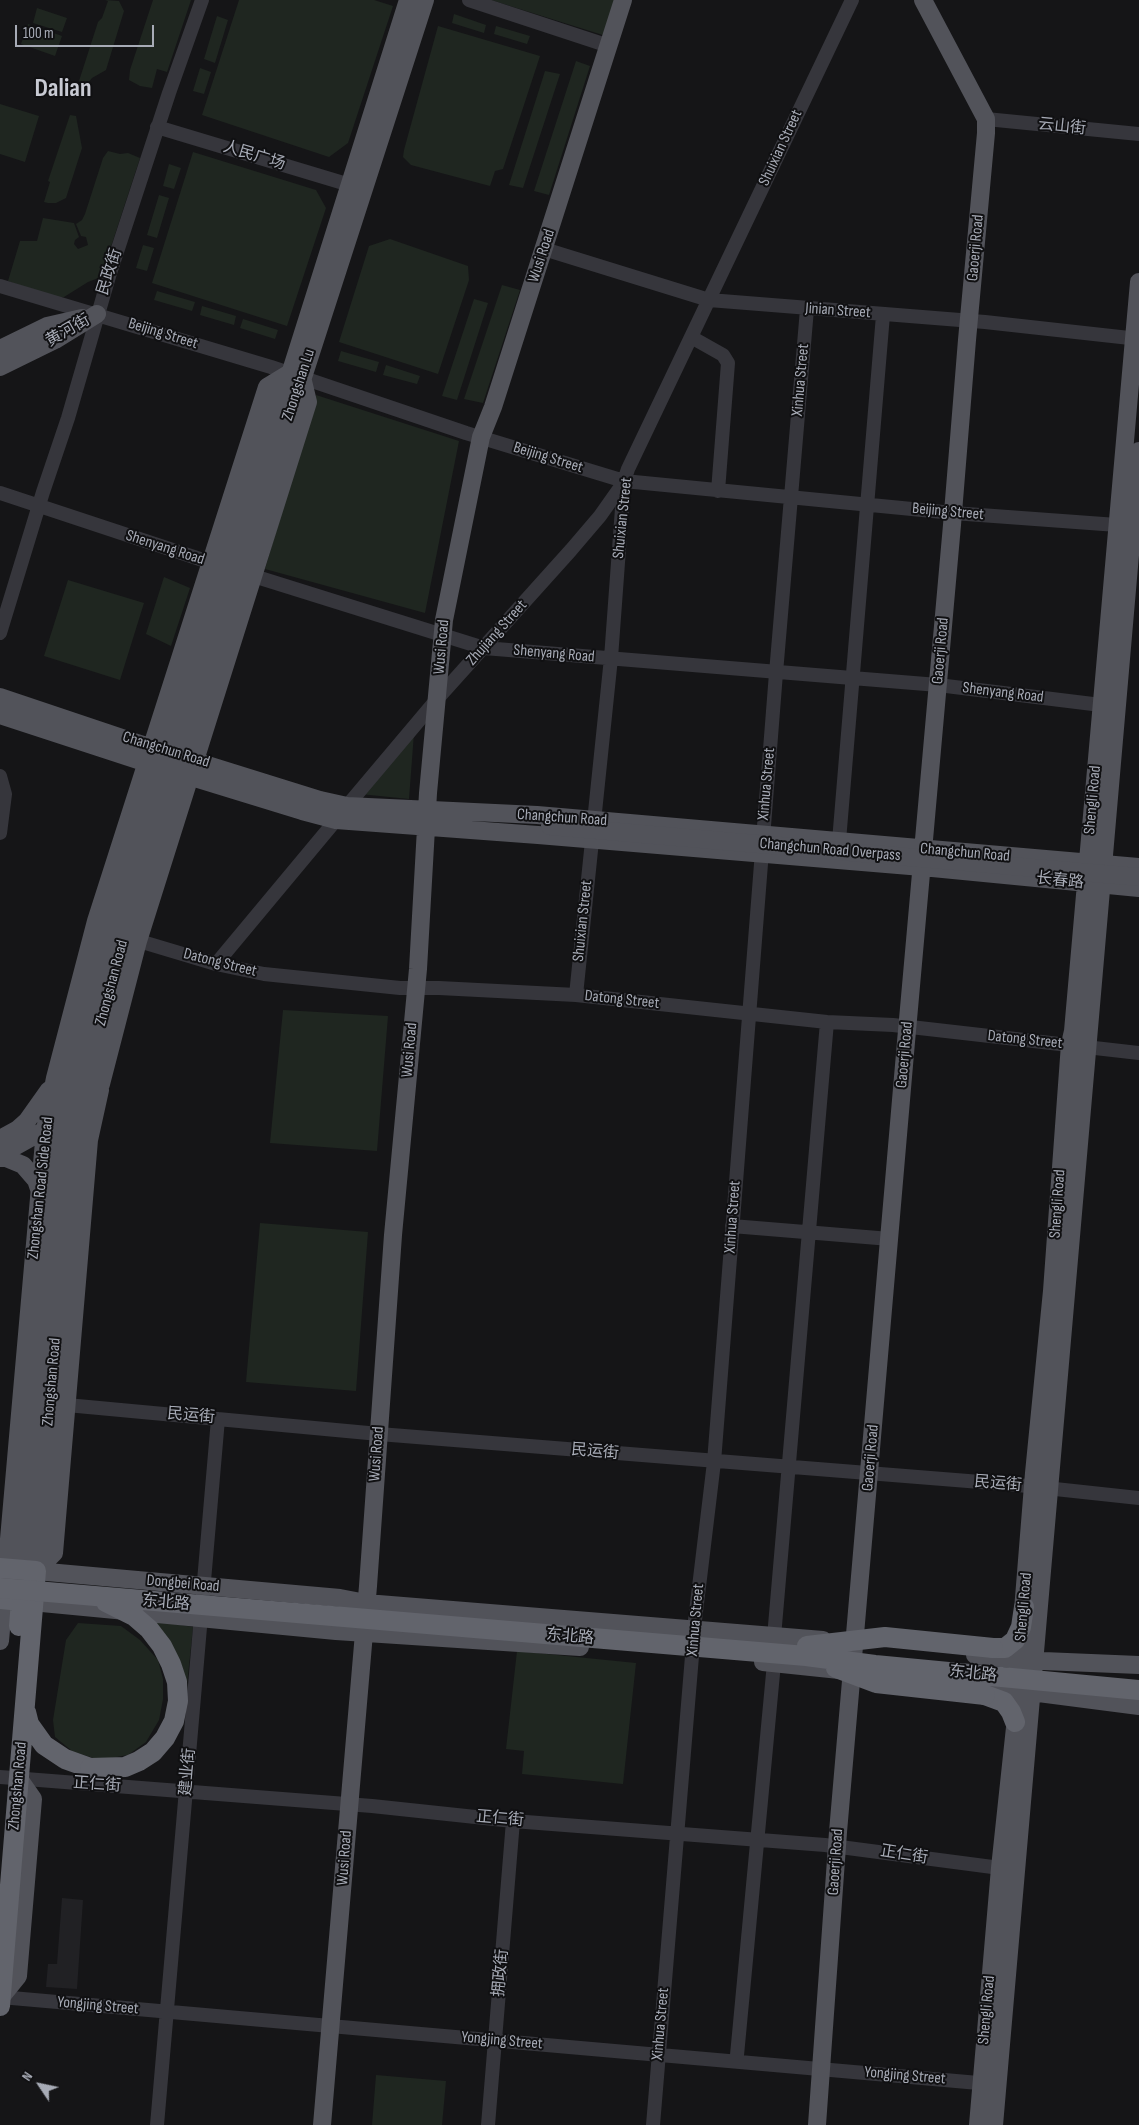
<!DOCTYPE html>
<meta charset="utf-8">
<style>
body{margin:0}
#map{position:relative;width:1139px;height:2125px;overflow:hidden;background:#151517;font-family:"Sofia Sans Condensed",sans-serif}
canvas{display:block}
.north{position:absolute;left:15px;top:2060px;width:50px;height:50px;-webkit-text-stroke:4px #101012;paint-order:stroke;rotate:304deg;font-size:14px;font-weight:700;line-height:20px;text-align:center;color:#a7abb6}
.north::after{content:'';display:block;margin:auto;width:18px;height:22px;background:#a7abb6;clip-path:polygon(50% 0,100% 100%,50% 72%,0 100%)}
.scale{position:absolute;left:15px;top:25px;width:139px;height:22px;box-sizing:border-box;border:2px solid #a7abb6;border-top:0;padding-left:6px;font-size:15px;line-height:18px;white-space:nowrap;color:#a7abb6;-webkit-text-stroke:4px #101012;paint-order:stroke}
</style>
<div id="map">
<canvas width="1139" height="2125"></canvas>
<div class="north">N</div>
<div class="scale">100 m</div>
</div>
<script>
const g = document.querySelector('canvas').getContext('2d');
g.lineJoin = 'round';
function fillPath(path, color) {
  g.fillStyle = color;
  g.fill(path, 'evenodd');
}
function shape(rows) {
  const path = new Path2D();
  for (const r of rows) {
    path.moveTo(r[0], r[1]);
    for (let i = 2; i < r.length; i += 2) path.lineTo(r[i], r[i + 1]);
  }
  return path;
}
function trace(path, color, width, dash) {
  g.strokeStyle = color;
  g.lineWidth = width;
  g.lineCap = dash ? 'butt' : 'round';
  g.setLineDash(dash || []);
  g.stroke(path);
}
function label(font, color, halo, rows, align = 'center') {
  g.font = font + ' "Sofia Sans Condensed","Noto Sans SC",sans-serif';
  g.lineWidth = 4;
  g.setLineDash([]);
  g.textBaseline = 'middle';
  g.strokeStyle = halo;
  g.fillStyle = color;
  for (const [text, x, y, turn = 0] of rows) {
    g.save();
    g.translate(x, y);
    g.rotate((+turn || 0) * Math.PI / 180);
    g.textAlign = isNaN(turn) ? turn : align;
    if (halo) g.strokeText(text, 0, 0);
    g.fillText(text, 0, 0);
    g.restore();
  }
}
const built = shape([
 [62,1898,83,1900,77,1989,46,1987,48,1964,57,1964]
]);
const green = shape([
 [105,0,119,1,124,11,106,70,92,78,84,88,79,81,98,22,102,18,108,1],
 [153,0,191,0,167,72,157,69,152,88,140,86,129,80,130,70],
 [239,0,374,0,393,6,348,143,329,157,202,115],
 [491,0,618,0,606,36],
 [37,8,67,18,62,32,33,23],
 [454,14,486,25,484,33,452,23],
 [217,16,228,20,215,63,204,59],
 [28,24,62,36,55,56,21,44],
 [438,26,540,56,503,169,495,171,490,186,411,165,403,157,404,150],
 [496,26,530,36,527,44,494,34],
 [576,61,590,66,549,195,534,191],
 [200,68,211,72,204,94,193,91],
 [545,71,560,74,523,188,509,185],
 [0,104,39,116,25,162,0,154],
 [70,115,76,116,82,148,66,198,56,203,48,203,44,202,50,182,48,181],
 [108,151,120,154,128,153,140,158,101,277,88,282,64,297,53,297,8,281,20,241,37,241,43,218,74,223,79,237,75,240,74,244,78,249,88,245,86,237,81,236,76,224,82,220,85,214,103,158],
 [193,152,316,190,326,208,287,326,152,283],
 [169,164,181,168,174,189,163,186],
 [159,195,169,198,157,238,147,235],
 [390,239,468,266,469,280,438,374,339,342,369,246],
 [143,245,154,248,147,271,136,268],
 [502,285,520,290,483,403,464,399],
 [157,291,195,302,192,311,154,300],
 [474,299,488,303,457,400,442,396],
 [202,306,236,316,234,325,200,315],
 [243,319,278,330,275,339,240,328],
 [341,351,379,362,376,372,338,361],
 [386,365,420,376,417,384,383,375],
 [316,395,459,441,425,613,265,569],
 [164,577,190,588,171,646,146,634],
 [68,580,144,603,120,680,44,656],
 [414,733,409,799,360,794],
 [283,1010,388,1016,377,1151,270,1143],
 [260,1223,368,1232,356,1391,246,1382],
 [157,1621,193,1627,187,1685,180,1660,157,1626],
 [78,1623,121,1626,140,1640,158,1660,163,1679,163,1699,159,1720,146,1742,128,1755,99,1760,72,1751,55,1737,53,1720,66,1640],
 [517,1651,636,1663,623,1784,522,1774,524,1751,506,1749],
 [376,2075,446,2081,442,2125,372,2125]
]);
const minor = shape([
 [469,0,609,46],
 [986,119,1139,134],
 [157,127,350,185],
 [544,249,709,300,985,322,1139,339],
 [0,286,271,367,466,433,624,481,953,513,1117,525],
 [691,337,723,355,728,363,718,491],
 [0,493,221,566],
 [244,573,484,648,938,685,1101,705],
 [0,633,43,492,68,418,110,273,169,93,202,0],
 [0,776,5,794,0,833],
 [347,806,438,698,571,550,600,516,624,482],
 [839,841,883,315],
 [129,938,216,964,264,974,400,988,439,988,576,995,827,1022,893,1025,1139,1053],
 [216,964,336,820],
 [576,995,611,658,624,481,628,469,852,0],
 [732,1226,890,1239],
 [56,1404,379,1434,1018,1485,1139,1498],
 [774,1637,827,1022],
 [0,1777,372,1806,513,1821,825,1845,1000,1868],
 [0,1997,990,2084],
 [737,2055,774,1663],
 [157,2125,218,1419],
 [488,2125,513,1821],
 [653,2125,695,1620,714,1462,776,673,807,309]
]);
const major = shape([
 [408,0,285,390,115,913,68,1088,59,1149,21,1601,336,1631,580,1647],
 [0,349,47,326,82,318],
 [0,367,55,340,97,314],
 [0,697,137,743,320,800,347,806,537,815,1139,867],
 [0,715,162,768,302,811,336,820,538,835,922,867,1139,888],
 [81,1109,91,1099,101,1084,138,941,308,402,302,377],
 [0,1139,18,1129,27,1121,49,1090],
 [0,1155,52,1126],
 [0,1158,6,1158,23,1165,36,1180,39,1189],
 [36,1571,73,1139,76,1118,124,937,186,739,425,0],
 [36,1571,340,1598,366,1603,823,1640],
 [36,1571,54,1553,89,1140,100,1090],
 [0,1641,45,1130,55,1078,96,921,267,387,290,373],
 [975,1655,1019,1660,1139,1665],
 [763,1662,849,1671],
 [969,1684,1139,1706],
 [1,1997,18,1976,33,1799,19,1779],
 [322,2125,368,1586,393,1235,418,969,428,793,444,620,481,437,493,407,623,0],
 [817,2125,838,1832,906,1042,952,525,967,340,986,133,986,119,923,0],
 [978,2125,1000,1868,1019,1690,1019,1660,1034,1473,1052,1291,1070,1044,1073,1031,1139,282],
 [994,2125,1139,451]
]);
const highway = shape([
 [0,1568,36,1571,0,2006],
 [0,1599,21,1601,19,1626],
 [993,1648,1005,1648,1015,1640,1021,1627,1024,1607],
 [985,1695,1004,1702,1011,1712,1015,1722],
 [26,1712,29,1724,44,1745,65,1759,90,1768]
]);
const majorBridge = shape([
 [550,826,1139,877]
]);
const highwayBridge = shape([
 [0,1588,806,1656,875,1665,1139,1690],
 [807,1646,885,1637,993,1648],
 [836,1668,876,1683,985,1695],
 [90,1768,125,1767,139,1761,153,1752,165,1738,174,1721,178,1701,177,1682,171,1664,162,1646,149,1629,134,1616,106,1602]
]);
const streetNames = [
 ["云山街",1062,127,6],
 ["Shuixian Street",781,148,-65],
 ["人民广场",254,156,17],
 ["Gaoerji Road",976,248,-85],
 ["Wusi Road",542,256,-72],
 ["民政街",110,272,-72],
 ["Jinian Street",838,311,4],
 ["黄河街",68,331,-30],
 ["Beijing Street",163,334,17],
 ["Xinhua Street",801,380,-85],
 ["Zhongshan Lu",299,385,-72],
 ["Beijing Street",548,458,17],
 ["Beijing Street",948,512,5],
 ["Shuixian Street",623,518,-84],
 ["Shenyang Road",165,548,18],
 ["Zhujiang Street",497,633,-48],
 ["Wusi Road",442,647,-85],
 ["Gaoerji Road",941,651,-85],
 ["Shenyang Road",554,654,5],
 ["Shenyang Road",1003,693,7],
 ["Changchun Road",166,750,17],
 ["Xinhua Street",767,784,-85],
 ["Shengli Road",1093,800,-85],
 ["Changchun Road",562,818,4],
 ["Changchun Road Overpass",830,850,5],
 ["Changchun Road",965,853,5],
 ["长春路",1060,881,6],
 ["Shuixian Street",583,921,-84],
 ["Datong Street",220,963,14],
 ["Zhongshan Road",112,983,-75],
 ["Datong Street",622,1000,6],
 ["Datong Street",1025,1040,6],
 ["Wusi Road",410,1050,-85],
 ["Gaoerji Road",905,1055,-85],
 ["Zhongshan Road Side Road",41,1188,-84],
 ["Shengli Road",1058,1204,-86],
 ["Xinhua Street",733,1217,-86],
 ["Zhongshan Road",52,1382,-85],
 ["民运街",191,1416,5],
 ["民运街",595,1452,5],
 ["Wusi Road",377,1454,-86],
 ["Gaoerji Road",871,1458,-85],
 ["民运街",998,1484,5],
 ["Dongbei Road",183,1584,5],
 ["东北路",166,1603,5],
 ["Shengli Road",1024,1607,-85],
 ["Xinhua Street",696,1620,-85],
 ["东北路",570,1637,5],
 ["东北路",973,1674,6],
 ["建业街",188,1772,-85],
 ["正仁街",97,1785,4],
 ["Zhongshan Road",18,1786,-85],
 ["正仁街",500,1819,5],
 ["正仁街",904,1855,9],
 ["Wusi Road",345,1858,-86],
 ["Gaoerji Road",836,1862,-86],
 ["拥政街",501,1973,-85],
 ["Yongjing Street",98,2006,5],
 ["Shengli Road",987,2010,-85],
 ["Xinhua Street",661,2024,-85],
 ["Yongjing Street",502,2041,5],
 ["Yongjing Street",905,2076,5]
];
const townNames = [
 ["Dalian",63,89]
];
fillPath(built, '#212124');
fillPath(green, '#1f2620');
trace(minor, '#36363c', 14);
trace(major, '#52535a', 18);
trace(highway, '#62646c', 20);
trace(majorBridge, '#52535a', 18);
trace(highwayBridge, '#62646c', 20);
label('16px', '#a7abb6', '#101012', streetNames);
label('bold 26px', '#c8cad3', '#101012', townNames);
</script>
